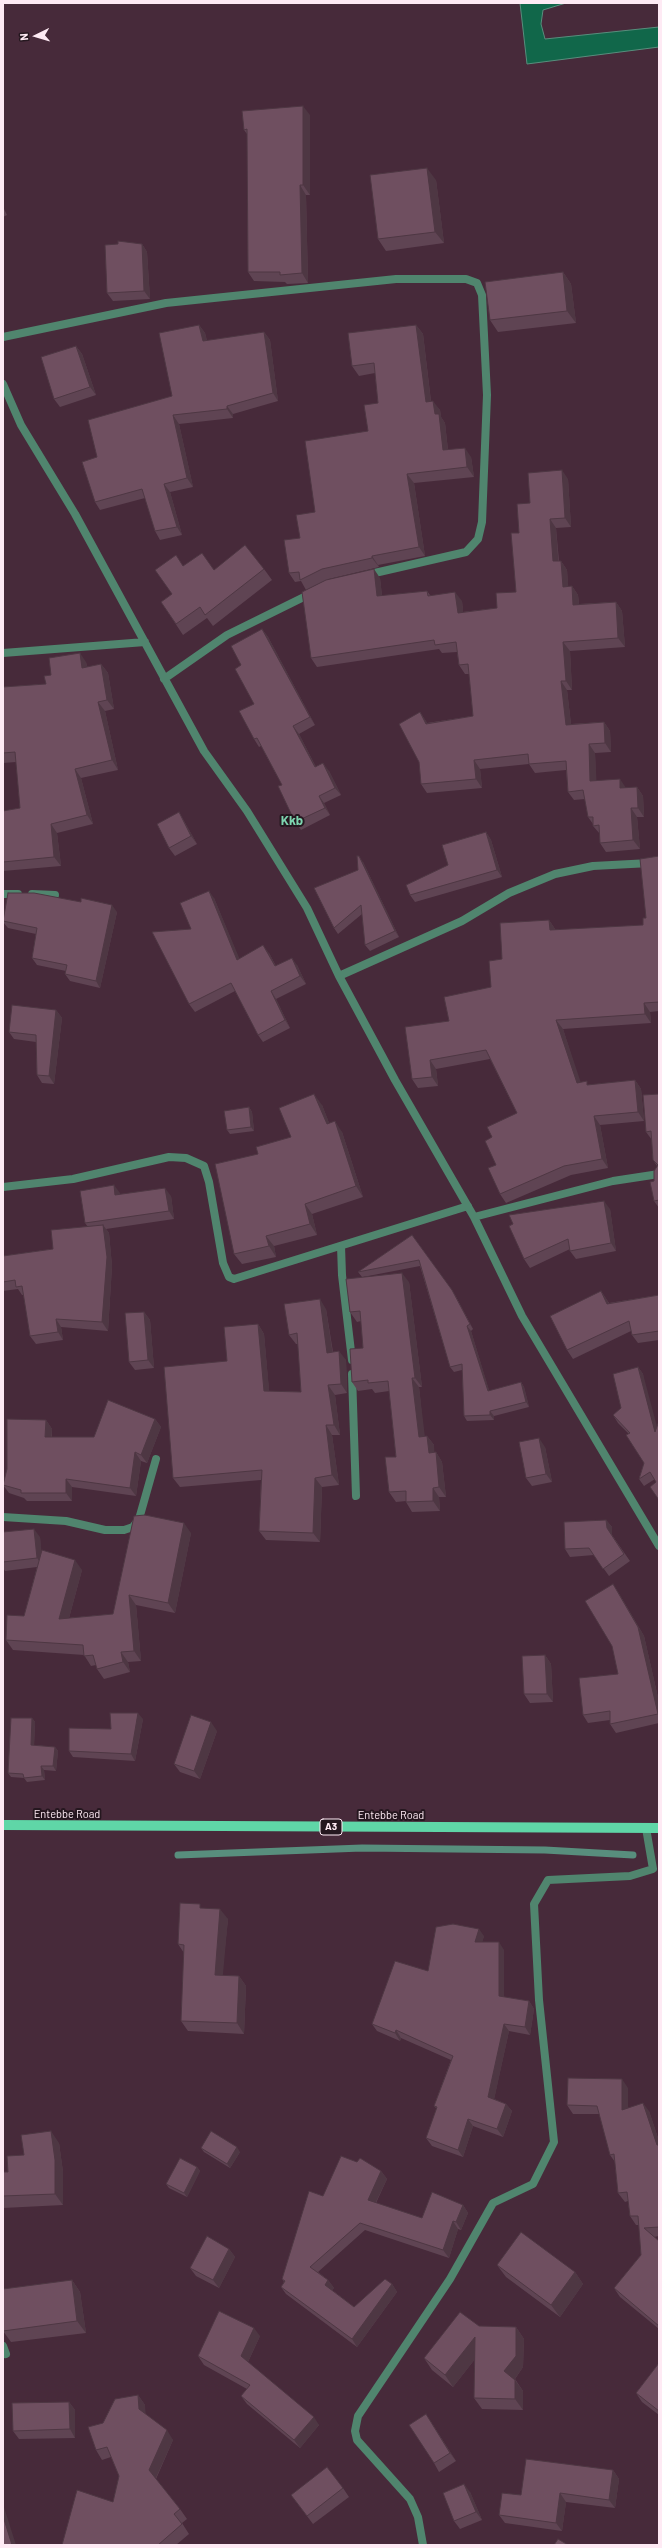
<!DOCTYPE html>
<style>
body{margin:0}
#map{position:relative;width:662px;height:2548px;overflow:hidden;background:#472a3a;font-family:Barlow,sans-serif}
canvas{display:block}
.frame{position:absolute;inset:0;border:4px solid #feeaf4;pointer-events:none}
.north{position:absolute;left:16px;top:16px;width:40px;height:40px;-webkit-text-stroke:3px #25171f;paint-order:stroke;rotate:265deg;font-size:11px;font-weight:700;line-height:16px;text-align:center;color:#feeaf4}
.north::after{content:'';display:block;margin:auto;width:14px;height:18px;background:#feeaf4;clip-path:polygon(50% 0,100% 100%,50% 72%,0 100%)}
</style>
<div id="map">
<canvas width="662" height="2548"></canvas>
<div class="frame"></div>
<div class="north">N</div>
</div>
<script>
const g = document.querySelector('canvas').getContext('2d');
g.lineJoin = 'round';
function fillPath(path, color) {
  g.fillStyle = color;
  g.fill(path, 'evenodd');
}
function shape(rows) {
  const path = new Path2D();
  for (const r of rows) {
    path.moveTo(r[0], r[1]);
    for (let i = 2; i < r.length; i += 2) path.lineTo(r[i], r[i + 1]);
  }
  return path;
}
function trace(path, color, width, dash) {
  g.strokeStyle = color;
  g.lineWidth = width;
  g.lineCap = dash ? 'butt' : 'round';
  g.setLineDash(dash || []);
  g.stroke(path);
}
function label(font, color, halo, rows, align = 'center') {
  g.font = font + ' Barlow,sans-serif';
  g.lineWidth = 4;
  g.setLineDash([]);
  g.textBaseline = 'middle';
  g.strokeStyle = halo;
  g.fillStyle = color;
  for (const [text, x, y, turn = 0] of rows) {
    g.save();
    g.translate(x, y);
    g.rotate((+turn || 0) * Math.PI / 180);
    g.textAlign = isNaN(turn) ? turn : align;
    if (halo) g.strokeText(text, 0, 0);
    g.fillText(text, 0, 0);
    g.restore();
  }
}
const water = shape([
 [520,3,566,3,543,10,541,24,545,39,659,27,659,47,527,64,520,3]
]);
const stream = shape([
 [178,1855,362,1848,545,1850,633,1855]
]);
const street = shape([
 [3,337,166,303,396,279,466,279,477,283,482,295,487,395,482,522,478,539,466,552,366,575],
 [3,384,21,425,75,514,204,751,247,811,307,908,339,976,395,1080,474,1217,522,1316,659,1546],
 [3,653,145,642],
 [164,679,227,635,312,593],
 [3,894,18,894],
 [32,894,55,895],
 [339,976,462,921,509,893,555,874,593,866,650,863],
 [3,1187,73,1179,169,1157,186,1158,204,1166,209,1182,223,1263,229,1277,234,1279,468,1206],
 [474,1217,613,1181,659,1174],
 [341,1246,342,1275,352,1360],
 [352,1374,356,1496],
 [3,1517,66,1521,105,1530,124,1530,133,1527,139,1519,156,1459],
 [3,2346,6,2354],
 [423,2545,418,2517,410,2499,357,2440,355,2431,358,2416,450,2279,493,2203,533,2184,554,2142,539,2000,534,1904,548,1880,630,1876,653,1869,646,1828]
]);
const primary = shape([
 [3,1825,659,1828]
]);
const wall = shape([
 [310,115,310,195,306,195,308,283,287,284,285,282,254,281,248,272,247,134,244,130],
 [436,180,444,243,386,251,378,239],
 [3,207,7,215,3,217],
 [118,244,142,244,147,252,150,299,113,301,107,293],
 [563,272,571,284,576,323,498,332,490,320],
 [199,325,205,333,207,341,264,332,270,340,278,401,233,414,233,418,179,424,193,487,170,492,182,535,160,540,155,531,145,498,100,510,95,502,97,457,172,396],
 [416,325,423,334,431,401,440,410,441,417,445,423,448,450,471,457,474,477,414,483,425,556,378,565,379,567,329,579,306,590,301,581,295,582,289,573,300,538,315,512,368,431,378,403,375,373,359,376,352,366],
 [76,346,82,354,96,395,60,407,54,399],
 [568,479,571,527,556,528,559,561,561,561,567,570,568,587,572,586,578,595,579,604,616,602,622,611,625,647,570,651,572,690,567,690,571,724,604,722,610,731,611,752,595,753,596,781,625,788,637,787,643,796,644,817,637,817,640,849,606,852,600,843,600,834,593,826,593,824,588,817,585,799,574,800,568,792,566,770,535,773,529,764,480,769,482,788,427,793,421,784,420,712,427,723,473,716,469,674,465,674,459,665,457,652,442,653,439,649,317,667,311,658,380,578,382,596,427,591,430,595,462,601,463,612,497,608,516,592,519,533,530,503],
 [184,566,214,570,264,569,272,580,213,626,207,618,183,635,161,602,172,594],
 [262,629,268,637,315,725,299,734,316,767,329,771,341,795,324,803,330,815,301,830,295,822,282,785,261,746,259,747,254,739,254,704,241,665],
 [86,662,87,667,101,664,108,673,114,709,105,711,118,770,81,778,93,824,57,833,61,866,3,871,3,811,20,808,16,762,3,763,3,687,46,684,51,675],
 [179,812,184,821,197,844,175,856,169,848],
 [486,832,491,840,502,877,415,902,410,895,448,865],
 [659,856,659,1011,650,1012,651,1023,563,1029,580,1083,589,1085,635,1080,641,1089,644,1121,600,1125,608,1168,571,1175,506,1203,500,1194,492,1137,517,1113,490,1059,436,1069,438,1086,418,1088,412,1079,449,1021,491,987,502,959,549,920,555,929,555,930,643,925,646,918],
 [363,862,399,937,370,951,365,945,362,914,338,934,334,928,358,870],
 [214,898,239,959,269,953,276,966,297,965,306,984,276,999,290,1028,263,1042,258,1035,235,991,195,1012,189,1004,191,929],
 [117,912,100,988,70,981,65,974,66,971,37,965,32,958,36,934,8,928,3,922,3,920],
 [56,1010,62,1018,54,1084,42,1083,37,1075,36,1042,14,1039,9,1032],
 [659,1094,659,1208,654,1201,654,1181,657,1166,653,1160,652,1140,646,1132],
 [322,1105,329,1123,342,1132,363,1197,312,1214,317,1235,274,1246,276,1257,242,1264,234,1254,258,1154,291,1137],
 [249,1107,252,1112,254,1131,230,1134,227,1130],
 [120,1193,120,1195,171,1196,174,1219,106,1229,109,1233,112,1266,108,1331,61,1327,63,1340,36,1344,30,1336,24,1295,22,1295,18,1289,3,1291,3,1256,53,1249,88,1227,85,1223],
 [610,1209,616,1251,576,1259,570,1251,570,1249,530,1268,524,1259,513,1224],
 [412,1235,455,1295,473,1329,471,1331,489,1391,521,1382,524,1387,529,1407,494,1416,494,1420,467,1421,464,1416,462,1370,454,1372,450,1367,420,1266,363,1277,409,1282,422,1387,419,1387,424,1436,427,1436,434,1445,434,1452,436,1452,442,1462,446,1497,439,1497,440,1511,412,1512,406,1502,406,1501,396,1502,389,1492,396,1457,389,1391,375,1393,372,1389,358,1391,352,1382,363,1348,361,1321,357,1322,350,1312,362,1277,358,1272],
 [601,1291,609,1303,659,1295,659,1340,638,1343,632,1335,631,1331,573,1359,567,1350],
 [326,1309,333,1352,346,1360,347,1393,335,1395,340,1435,332,1435,339,1485,322,1487,320,1542,266,1540,259,1531,261,1480,180,1487,173,1478,227,1361,258,1324,264,1334,269,1391,301,1392,298,1344,296,1344,289,1335],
 [144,1312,150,1320,154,1368,135,1370,129,1362],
 [638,1367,643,1374,656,1482,655,1479,644,1486,639,1479,644,1463,628,1433,618,1423,613,1415,621,1408],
 [155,1419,161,1427,147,1463,141,1461,136,1496,72,1487,72,1501,27,1501,24,1498,9,1493,3,1485,46,1420,52,1429,52,1437,94,1437],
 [545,1447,552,1482,532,1486,526,1478],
 [134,1516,191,1533,175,1613,136,1605,141,1661,128,1662,130,1672,104,1679,97,1669,96,1665,91,1666,84,1655,13,1650,6,1640,24,1616,37,1567,5,1571,3,1568,3,1532,40,1537,41,1553,82,1570,69,1618,113,1614],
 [606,1520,612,1527,612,1535,630,1561,609,1576,594,1555,570,1557,565,1549],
 [618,1592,644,1636,659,1702,659,1723,616,1733,610,1724,610,1720,588,1723,583,1715,618,1674],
 [545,1655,551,1664,553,1702,530,1703,524,1694],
 [32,1718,35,1722,34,1745,55,1747,58,1751,56,1771,44,1770,45,1780,27,1782,24,1778,11,1777,8,1773],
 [143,1719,135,1761,73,1757,69,1751],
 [217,1731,200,1779,180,1772,174,1764],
 [203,1908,228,1919,222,1975,239,1976,246,1986,244,2034,188,2031,181,2021,184,1953,178,1944],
 [484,1936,482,1942,504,1950,504,1997,529,2001,534,2009,530,2035,509,2031,494,2099,506,2104,512,2111,503,2137,473,2126,463,2157,432,2146,426,2138,437,2109,434,2106,451,2060,401,2038,400,2041,377,2031,372,2024,428,1971],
 [628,2088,628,2108,649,2111,659,2141,659,2236,654,2237,659,2241,659,2329,620,2297,614,2288,641,2255,639,2225,636,2225,630,2216,628,2201,625,2202,618,2193,615,2162,610,2155,600,2114,573,2114,567,2105],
 [59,2143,63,2172,63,2205,3,2208,3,2172,8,2172,24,2155],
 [201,2148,240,2152,230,2168,204,2152],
 [357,2162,381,2171,387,2179,376,2203,422,2218,463,2205,468,2213,461,2230,458,2229,449,2258,365,2230,318,2272,328,2280,334,2288,332,2290,354,2307,392,2284,397,2292,357,2347,286,2294,281,2287,284,2282,282,2279,323,2196],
 [197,2167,200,2171,187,2197,169,2188,166,2184],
 [229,2249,235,2257,219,2288,196,2276,190,2268],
 [497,2265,575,2272,583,2284,560,2317,506,2277],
 [72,2280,80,2292,86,2333,11,2342,3,2331],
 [479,2326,516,2327,524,2339,523,2367,515,2379,523,2391,523,2410,482,2409,474,2398,475,2359,453,2387,432,2370,424,2358],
 [260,2336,248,2362,319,2425,300,2448,247,2404,241,2396,247,2389,204,2365,198,2356],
 [659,2363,659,2415,642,2402,636,2393],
 [138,2395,145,2405,145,2414,173,2440,156,2479,180,2509,187,2519,182,2523,189,2534,176,2545,62,2545,113,2502,119,2476,111,2457,102,2460,96,2450,103,2423],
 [69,2402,75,2410,75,2438,19,2439,13,2431],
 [431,2422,456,2461,439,2472,434,2463],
 [613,2470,619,2479,615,2508,566,2502,562,2531,505,2523,499,2515],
 [343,2488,349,2497,313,2524,291,2495],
 [470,2492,482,2520,460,2529,454,2521]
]);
const shadedWall = shape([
 [303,106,310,115,310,195,303,185],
 [427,168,436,180,444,243,435,232],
 [300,185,306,195,308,283,302,273],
 [142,244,147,252,150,299,144,291],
 [563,272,571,284,576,323,567,311],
 [199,325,205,333,209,349,203,341],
 [416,325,423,334,432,411,426,402],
 [264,332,270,340,278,401,273,393],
 [76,346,82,354,96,395,90,387],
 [433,401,440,410,441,417,445,423,449,460,443,450,435,414],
 [227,406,233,414,233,418,227,409],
 [173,415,179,424,193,487,187,478],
 [465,448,471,457,474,477,467,467],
 [562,470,568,479,571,527,565,518],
 [407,474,414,483,425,556,419,547],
 [164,484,170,492,182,535,177,527],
 [550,519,556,528,559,570,553,561],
 [372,556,378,565,379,567,372,558],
 [561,561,567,570,569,596,563,587],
 [374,569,380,578,383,605,377,596],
 [572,586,578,595,580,614,573,605],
 [455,592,462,601,464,622,458,613],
 [616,602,622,611,625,647,618,638],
 [262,629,268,637,315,725,310,717],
 [563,642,570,651,572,690,566,681],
 [80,653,86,662,89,677,82,668],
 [101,664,108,673,114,709,107,700],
 [561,681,567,690,572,733,566,725],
 [98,702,105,711,118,770,112,760],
 [420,712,426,721,432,732,426,724],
 [604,722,610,731,611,752,605,743],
 [293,726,299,734,320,775,315,767],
 [589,744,595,753,597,790,590,781],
 [474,760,480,769,482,788,476,779],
 [323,763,329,771,341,795,335,788],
 [75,769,81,778,93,824,87,815],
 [620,779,626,788,620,788],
 [637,787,643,796,644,817,638,808],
 [319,796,324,803,330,815,325,808],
 [631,808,637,817,640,849,633,840],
 [179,812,184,821,197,844,191,836],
 [51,824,57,833,61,866,54,857],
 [486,832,491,840,502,877,497,870],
 [359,856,363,862,399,937,395,931],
 [209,891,214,898,243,967,237,960],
 [112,905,117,912,100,988,96,981],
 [549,920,555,929,556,939,550,930],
 [263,945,269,953,280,974,275,966],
 [292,958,297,965,306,984,300,976],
 [271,991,276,999,290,1028,285,1020],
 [644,1003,650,1012,651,1023,645,1014],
 [56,1010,62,1018,54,1084,49,1076],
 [556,1020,563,1029,584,1092,577,1083],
 [430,1060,436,1069,438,1086,432,1077],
 [635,1080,641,1089,644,1121,638,1112],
 [314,1094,322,1105,334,1135,327,1124],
 [249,1107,252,1112,254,1131,251,1127],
 [594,1116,600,1125,608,1168,602,1159],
 [335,1121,342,1132,363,1197,356,1186],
 [114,1185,120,1193,121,1204,115,1195],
 [165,1188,171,1196,174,1219,169,1211],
 [604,1201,610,1209,616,1251,611,1243],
 [305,1204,312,1214,317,1235,310,1224],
 [103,1225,109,1233,112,1266,108,1331,102,1322],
 [266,1236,274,1246,276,1257,269,1246],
 [402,1273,409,1282,422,1387,415,1378],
 [452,1290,455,1295,473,1329,470,1324],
 [601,1291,607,1300,613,1312,607,1304],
 [320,1299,326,1309,334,1362,327,1353],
 [144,1312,150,1320,154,1368,148,1360],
 [56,1319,61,1327,63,1340,58,1332],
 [258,1324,264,1334,270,1400,264,1391],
 [467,1326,471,1331,491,1396,488,1391],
 [339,1351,346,1360,347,1393,341,1384],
 [638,1367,643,1374,659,1434,655,1432],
 [412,1378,419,1387,426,1446,419,1437],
 [521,1382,524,1387,529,1407,526,1402],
 [328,1385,335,1395,340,1435,334,1425],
 [490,1411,494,1416,494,1420,490,1415],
 [155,1419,161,1427,147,1463,141,1455],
 [46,1420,52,1429,51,1446,45,1437],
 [326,1425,332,1435,339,1485,332,1475],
 [427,1436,434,1445,435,1462,429,1453],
 [539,1438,545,1447,552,1482,546,1474],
 [135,1452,141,1461,136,1496,130,1488],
 [436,1452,442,1462,446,1497,439,1487],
 [315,1478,322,1487,320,1542,313,1533],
 [66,1479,72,1487,72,1501,66,1493],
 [433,1488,439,1497,440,1511,433,1501],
 [606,1520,612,1527,612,1535,630,1561,607,1528],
 [184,1523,191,1533,175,1613,168,1603],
 [34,1529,40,1537,43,1566,37,1558],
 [75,1560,82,1570,66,1629,59,1619],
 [613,1584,618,1592,644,1636,659,1702,659,1716,658,1714],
 [129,1595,136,1605,141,1661,134,1651],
 [121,1652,128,1662,130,1672,123,1662],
 [545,1655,551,1664,553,1702,547,1694],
 [138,1713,143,1719,135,1761,131,1754],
 [32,1718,35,1722,34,1749,31,1745],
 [211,1722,217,1731,200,1779,194,1771],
 [55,1747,58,1751,56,1771,53,1766],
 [41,1766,44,1770,45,1780,42,1776],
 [220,1909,228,1919,222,1985,215,1975],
 [479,1929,484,1936,480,1950,475,1942],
 [499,1942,504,1950,504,2004,499,1996],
 [239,1976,246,1986,244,2034,237,2023],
 [529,2001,534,2009,530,2035,525,2027],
 [504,2024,509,2031,493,2105,488,2097],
 [396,2030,401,2038,400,2041,395,2033],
 [622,2079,628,2088,628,2119,622,2110],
 [643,2103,649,2111,659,2141,659,2148,657,2145],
 [506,2104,512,2111,503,2137,497,2129],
 [468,2119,473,2126,463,2157,458,2150],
 [51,2131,59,2143,63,2172,63,2205,55,2194],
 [237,2147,240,2152,230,2168,227,2164],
 [197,2167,200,2171,187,2197,184,2193],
 [381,2171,387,2179,373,2208,368,2200],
 [463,2205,468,2213,461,2230,456,2222],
 [453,2221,458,2229,449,2258,443,2250],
 [229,2249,235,2257,219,2288,213,2280],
 [575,2272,583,2284,560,2317,551,2305],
 [72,2280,80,2292,86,2333,77,2321],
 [328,2280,334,2288,330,2293,325,2285],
 [392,2284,397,2292,357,2347,352,2339],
 [516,2327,524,2339,523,2367,512,2383,504,2371],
 [254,2328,260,2336,247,2364,241,2356],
 [475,2337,483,2349,453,2387,445,2375],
 [515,2380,523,2391,523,2410,515,2399],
 [138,2395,145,2405,146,2419,139,2409],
 [69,2402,75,2410,75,2438,70,2429],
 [426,2414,431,2422,456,2461,450,2453],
 [314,2417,319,2425,300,2448,294,2440],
 [167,2430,173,2440,155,2480,149,2470],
 [613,2470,619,2479,615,2508,609,2500],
 [464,2484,470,2492,482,2520,476,2512],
 [560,2493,566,2502,562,2531,556,2523],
 [3,2504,16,2545,12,2545,3,2516]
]);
const building = shape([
 [303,106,303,185,300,185,302,273,280,275,280,272,248,272,247,129,244,130,242,111,303,106],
 [427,168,435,232,378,239,370,175,427,168],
 [118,241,142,244,144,291,107,293,105,245,118,244,118,241],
 [563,272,567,311,490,320,485,282,563,272],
 [199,325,203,341,264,332,273,393,227,406,227,409,173,415,187,478,164,484,177,527,155,531,142,489,95,502,82,462,97,457,88,420,172,396,159,333,199,325],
 [416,325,426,402,433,401,435,414,439,414,443,450,465,448,467,467,407,474,419,547,372,556,372,558,322,569,300,580,299,572,289,573,284,540,300,538,296,515,315,512,305,441,368,431,364,405,378,403,374,363,352,366,348,333,416,325],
 [76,346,90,387,54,399,41,357,76,346],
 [562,470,565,518,550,519,553,561,561,561,563,587,572,586,573,605,616,602,618,638,563,642,566,681,561,681,566,725,604,722,605,743,589,744,590,781,620,779,620,788,637,787,638,808,631,808,633,840,600,843,599,825,593,826,593,817,588,817,583,790,568,792,566,761,529,764,528,754,474,760,476,779,421,784,419,762,399,724,420,712,426,724,473,716,468,664,459,665,456,642,435,645,434,640,311,658,302,592,326,580,374,569,377,596,427,591,428,596,455,592,458,613,497,608,496,593,516,592,511,533,519,533,517,504,530,503,528,473,562,470],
 [245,545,264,569,205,615,200,607,176,624,161,602,172,594,155,570,176,555,183,566,202,553,214,570,245,545],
 [262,629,310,717,293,726,315,767,323,763,335,788,319,796,325,808,295,822,278,786,282,785,257,738,254,739,239,711,254,704,235,669,241,665,231,646,262,629],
 [80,653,82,668,101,664,107,700,98,702,112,760,75,769,87,815,51,824,54,857,3,862,3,811,20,808,15,752,3,753,3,687,46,684,44,676,51,675,49,658,80,653],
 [179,812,191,836,169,848,157,824,179,812],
 [486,832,497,870,410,895,406,885,448,865,442,845,486,832],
 [357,856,359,856,395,931,365,945,361,905,334,928,314,888,358,870,357,856],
 [659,856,659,1002,644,1003,645,1014,556,1020,577,1083,587,1081,587,1085,635,1080,638,1112,594,1116,602,1159,564,1166,500,1194,488,1168,496,1165,485,1141,492,1137,487,1127,517,1113,486,1050,430,1060,432,1077,412,1079,405,1027,449,1021,444,997,491,987,489,961,502,959,500,923,549,920,550,930,643,925,643,918,646,918,640,859,659,856],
 [209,891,237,960,263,945,275,966,292,958,300,976,271,991,285,1020,258,1035,231,983,189,1004,152,932,191,929,180,903,209,891],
 [8,893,34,893,81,902,81,898,112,905,96,981,65,974,67,965,32,958,37,928,3,921,8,893],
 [12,1005,56,1010,49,1076,37,1075,36,1035,9,1032,12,1005],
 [314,1094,327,1124,335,1121,356,1186,305,1204,310,1224,266,1236,269,1246,234,1254,215,1164,258,1154,256,1147,291,1137,279,1108,314,1094],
 [659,1094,659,1202,659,1200,654,1201,650,1182,654,1181,654,1171,658,1165,653,1160,651,1131,646,1132,643,1095,659,1094],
 [249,1107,251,1127,227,1130,224,1111,249,1107],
 [114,1185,115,1195,165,1188,169,1211,85,1223,80,1191,114,1185],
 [604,1201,611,1243,570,1251,568,1239,524,1259,509,1226,513,1224,509,1215,604,1201],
 [103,1225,107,1257,102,1322,56,1319,58,1332,30,1336,22,1286,16,1287,15,1280,3,1282,3,1256,53,1249,51,1230,103,1225],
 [412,1235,452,1290,470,1324,467,1326,488,1391,521,1382,526,1402,490,1411,490,1415,464,1416,462,1364,450,1367,419,1260,358,1272,412,1235],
 [402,1273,415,1378,412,1378,419,1437,427,1436,429,1453,436,1452,439,1487,433,1488,433,1501,406,1502,406,1491,389,1492,385,1457,396,1457,388,1381,368,1383,368,1380,352,1382,350,1349,363,1348,360,1311,350,1312,346,1279,402,1273],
 [601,1291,607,1304,659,1295,659,1331,632,1335,629,1321,567,1350,550,1316,601,1291],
 [320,1299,327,1353,339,1351,341,1384,328,1385,334,1425,326,1425,332,1475,315,1478,313,1533,259,1531,262,1470,173,1478,164,1367,227,1361,224,1327,258,1324,264,1391,301,1392,297,1333,289,1335,284,1304,320,1299],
 [144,1312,148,1360,129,1362,125,1313,144,1312],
 [638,1367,655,1432,659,1421,659,1500,650,1487,656,1482,650,1472,639,1479,644,1463,626,1435,630,1433,613,1415,621,1408,613,1374,638,1367],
 [108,1400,155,1419,141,1455,135,1452,130,1488,66,1479,66,1493,21,1493,21,1490,3,1485,7,1469,7,1419,46,1420,45,1437,94,1437,108,1400],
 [539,1438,546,1474,526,1478,519,1442,539,1438],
 [145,1515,184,1523,168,1603,129,1595,134,1651,121,1652,123,1662,97,1669,93,1655,84,1656,83,1645,6,1640,7,1615,24,1616,42,1550,75,1560,59,1619,113,1614,134,1516,145,1515],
 [606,1520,607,1528,624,1554,603,1569,589,1548,565,1549,564,1522,606,1520],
 [34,1529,37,1558,3,1562,3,1532,34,1529],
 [613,1584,638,1627,658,1714,610,1724,610,1711,583,1715,579,1678,618,1674,612,1646,585,1601,613,1584],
 [545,1655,547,1694,524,1694,522,1656,545,1655],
 [110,1713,138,1713,131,1754,69,1751,69,1728,111,1729,110,1713],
 [191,1715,211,1722,194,1771,174,1764,191,1715],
 [11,1718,32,1718,31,1745,55,1747,53,1766,41,1766,42,1776,24,1778,23,1774,8,1773,11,1718],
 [180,1903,200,1904,200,1908,220,1909,215,1975,239,1976,237,2023,181,2021,184,1945,178,1944,180,1903],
 [453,1924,479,1929,475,1942,499,1942,499,1996,529,2001,525,2027,504,2024,488,2097,506,2104,497,2129,468,2119,458,2150,426,2138,437,2107,434,2106,453,2056,396,2030,395,2033,372,2024,395,1961,428,1971,436,1927,453,1924],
 [568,2078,622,2079,622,2110,643,2103,657,2145,659,2145,659,2227,644,2228,659,2241,659,2326,614,2288,641,2255,638,2216,630,2216,627,2192,618,2193,614,2154,610,2155,597,2106,567,2105,568,2078],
 [51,2131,55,2160,55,2194,3,2196,3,2172,8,2172,7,2156,24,2155,21,2135,51,2131],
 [211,2131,237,2147,227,2164,201,2148,211,2131],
 [341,2156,357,2162,360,2158,381,2171,368,2200,422,2218,432,2192,463,2205,456,2222,453,2221,443,2250,360,2223,310,2267,328,2280,325,2285,354,2307,385,2279,392,2284,352,2339,281,2287,285,2281,282,2279,309,2191,323,2196,341,2156],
 [180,2158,197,2167,184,2193,166,2184,180,2158],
 [521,2232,575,2272,551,2305,497,2265,521,2232],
 [207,2236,229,2249,213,2280,190,2268,207,2236],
 [72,2280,77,2321,3,2331,3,2289,72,2280],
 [219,2311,254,2328,241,2356,314,2417,294,2440,241,2396,250,2385,198,2356,219,2311],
 [460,2312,479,2326,516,2327,516,2356,504,2371,515,2380,515,2399,474,2398,475,2337,445,2375,424,2358,460,2312],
 [659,2363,659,2411,636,2393,659,2363],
 [138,2395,139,2409,167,2430,149,2470,180,2509,174,2514,182,2524,158,2545,62,2545,77,2490,113,2502,119,2476,107,2447,96,2450,88,2427,103,2423,115,2399,138,2395],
 [69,2402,70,2429,13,2431,12,2403,69,2402],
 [426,2414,450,2453,434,2463,409,2425,426,2414],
 [526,2459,613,2470,609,2500,560,2493,556,2523,499,2515,502,2493,521,2495,526,2459],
 [327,2467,343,2488,307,2516,291,2495,327,2467],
 [464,2484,476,2512,454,2521,443,2493,464,2484],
 [3,2516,12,2545,3,2545,3,2516],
 [558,2539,568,2545,554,2545,558,2539]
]);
const shields = [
 [331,1827,22]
];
const shieldNames = [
 ["A3",331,1827]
];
const streetNames = [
 ["Entebbe Road",67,1814],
 ["Entebbe Road",391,1815]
];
const quarterNames = [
 ["Kkb",292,821]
];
fillPath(water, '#11674a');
trace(water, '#588e7d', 1);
trace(stream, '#588e7d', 7);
trace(street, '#50856e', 8);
trace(primary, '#5fd6a7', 10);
fillPath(wall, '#5f4453');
fillPath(shadedWall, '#4e3743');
fillPath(building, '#6f4f60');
trace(building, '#4e3743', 1);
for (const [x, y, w] of shields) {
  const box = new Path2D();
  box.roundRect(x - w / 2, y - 8, w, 16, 3);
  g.fillStyle = '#25171f';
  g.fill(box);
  trace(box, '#feeaf4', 1);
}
label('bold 10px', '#feeaf4', null, shieldNames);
label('11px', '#feeaf4', '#25171f', streetNames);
label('bold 13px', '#7dd4af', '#25171f', quarterNames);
</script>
